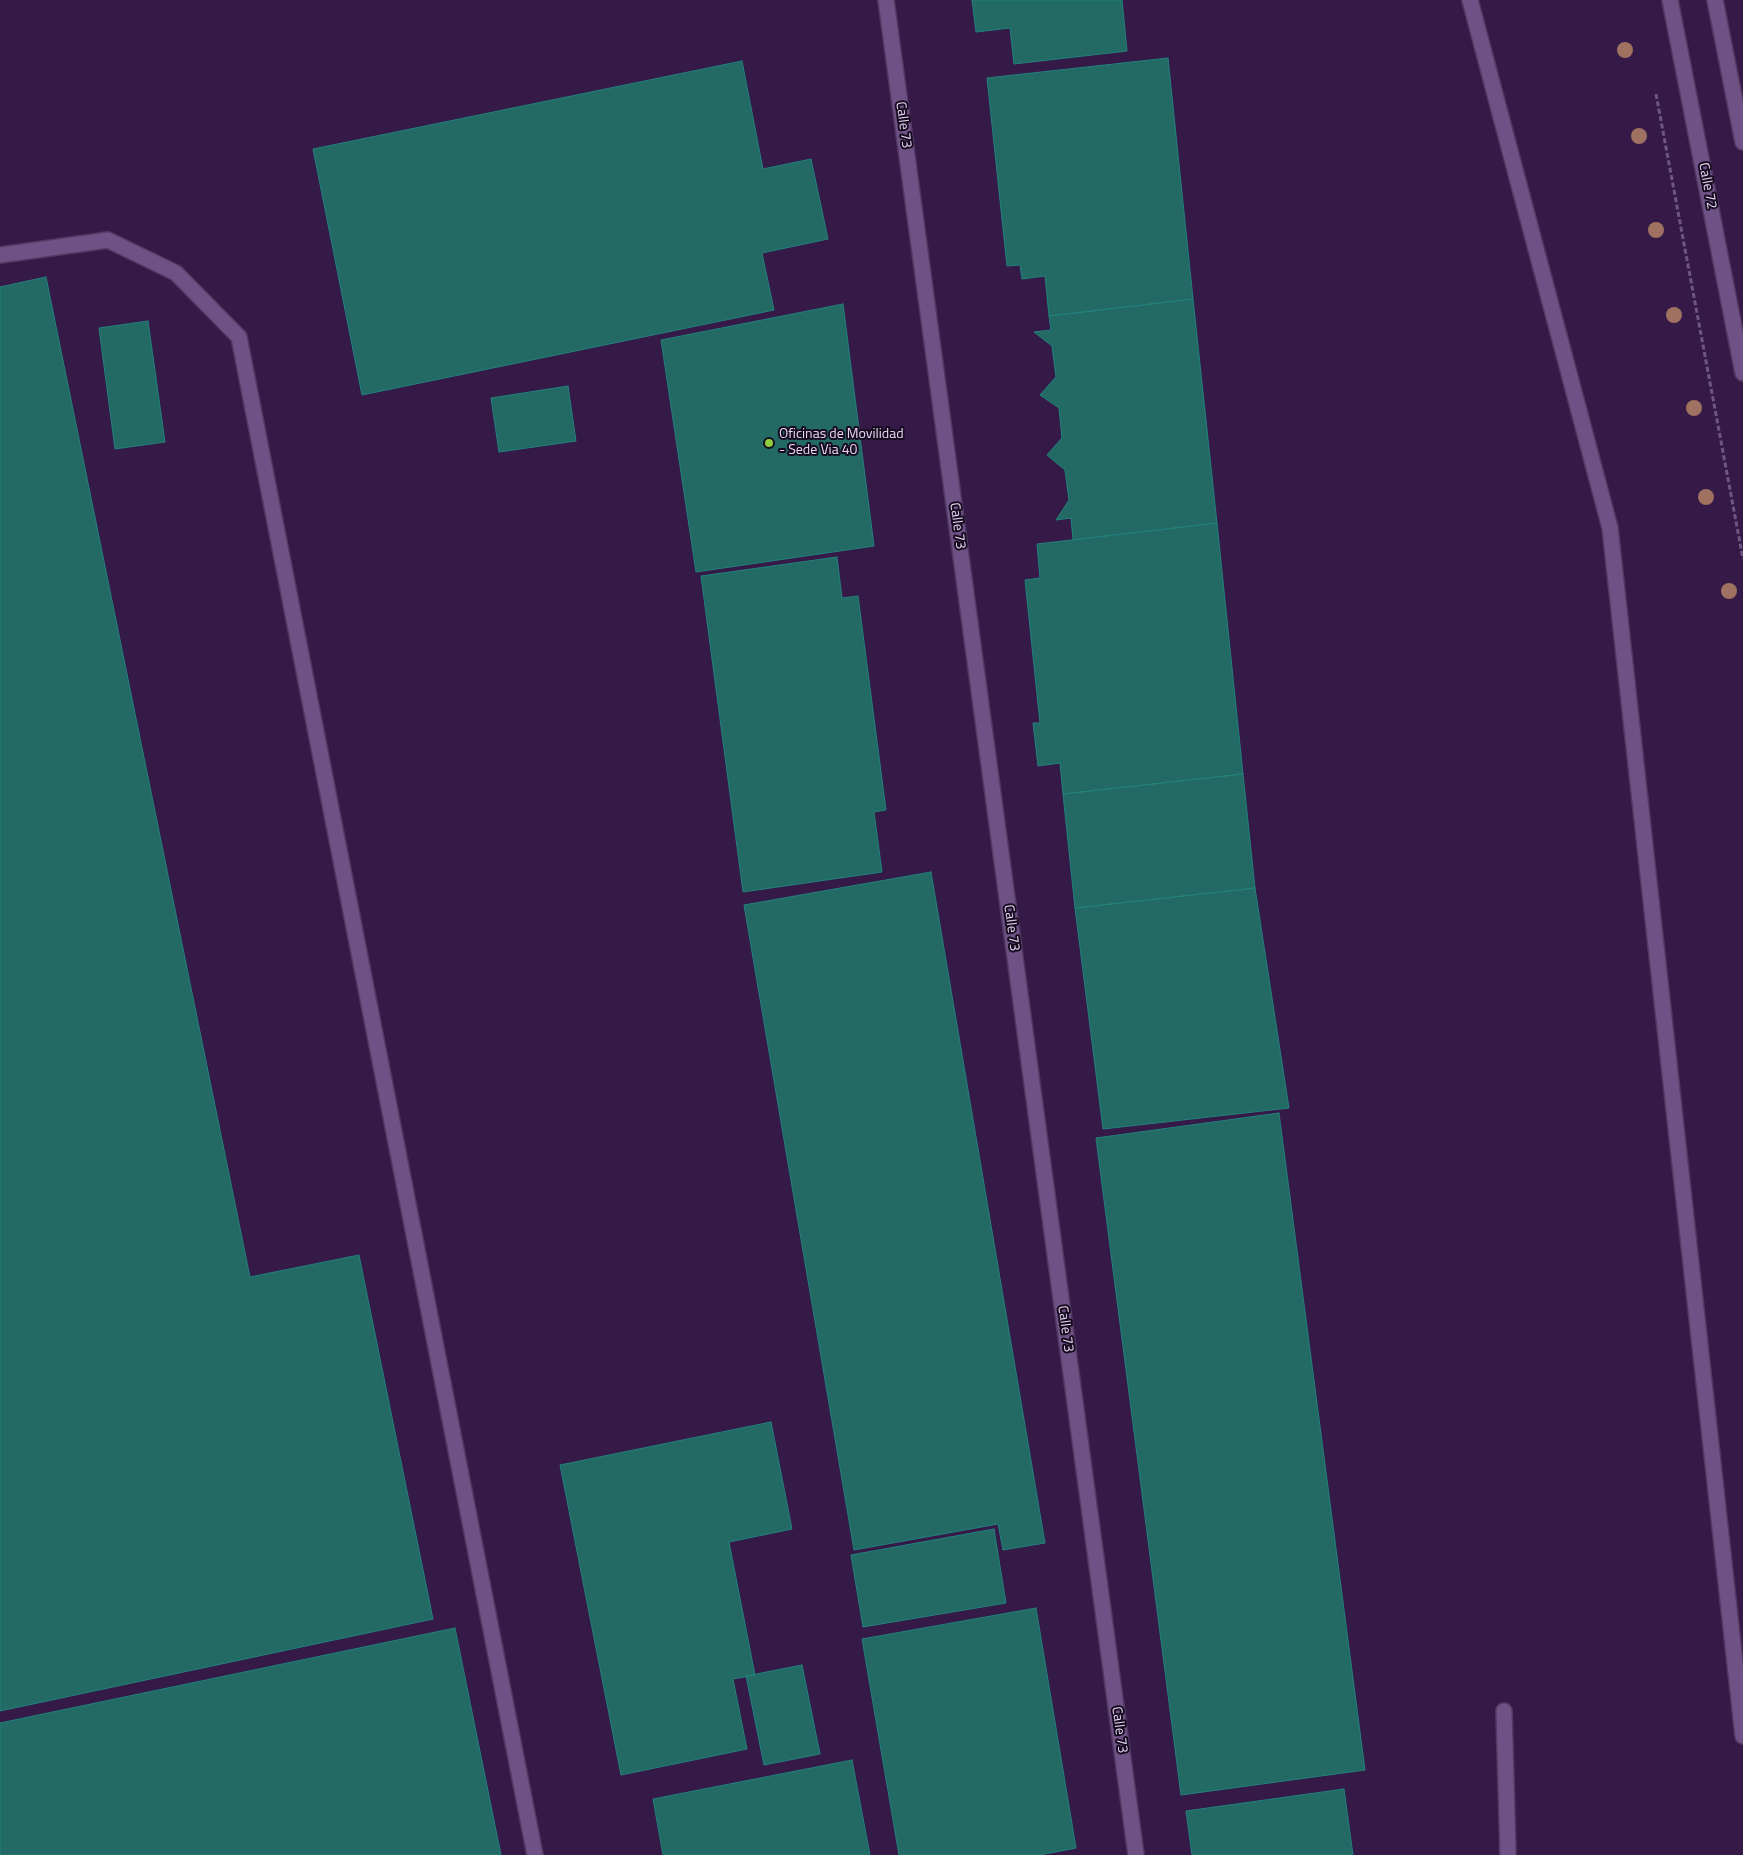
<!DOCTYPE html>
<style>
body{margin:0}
canvas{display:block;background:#351a48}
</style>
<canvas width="1743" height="1855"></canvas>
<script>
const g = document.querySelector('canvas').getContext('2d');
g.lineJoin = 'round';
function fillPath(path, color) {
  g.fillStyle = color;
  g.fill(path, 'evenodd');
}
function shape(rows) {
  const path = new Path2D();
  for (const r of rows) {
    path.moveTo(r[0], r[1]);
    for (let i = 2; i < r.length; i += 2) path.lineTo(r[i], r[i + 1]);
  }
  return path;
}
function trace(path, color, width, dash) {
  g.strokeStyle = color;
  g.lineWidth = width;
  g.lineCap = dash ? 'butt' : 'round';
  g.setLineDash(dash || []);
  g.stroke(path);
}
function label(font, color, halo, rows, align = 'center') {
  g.font = font + ' "Titillium Web",sans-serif';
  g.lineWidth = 4;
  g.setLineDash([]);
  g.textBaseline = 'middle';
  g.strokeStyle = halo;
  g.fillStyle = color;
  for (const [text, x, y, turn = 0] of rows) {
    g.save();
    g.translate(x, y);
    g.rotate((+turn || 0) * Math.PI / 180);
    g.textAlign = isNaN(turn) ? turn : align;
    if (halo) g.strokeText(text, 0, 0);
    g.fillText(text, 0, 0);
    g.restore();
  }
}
const building = shape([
 [972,0,1122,0,1127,51,1014,64,1010,28,976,32,972,0],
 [1168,58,1193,299,1049,316,1045,276,1022,279,1020,265,1007,266,987,78,1168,58],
 [742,61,763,169,811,159,828,239,762,253,774,310,362,395,313,149,742,61],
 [46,277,250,1277,359,1255,433,1619,0,1711,0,287,46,277],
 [1193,299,1217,523,1073,540,1071,518,1056,520,1069,500,1065,470,1047,455,1062,438,1059,408,1040,395,1056,377,1052,346,1034,332,1051,330,1049,316,1193,299],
 [843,304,874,546,696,572,661,340,843,304],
 [148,321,165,442,115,449,99,328,148,321],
 [568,386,576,441,499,452,491,398,568,386],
 [1217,523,1243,774,1063,794,1060,763,1038,766,1033,723,1040,723,1025,580,1040,578,1037,544,1217,523],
 [837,557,842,598,858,596,886,810,874,812,882,872,743,892,701,576,837,557],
 [1243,774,1255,888,1075,908,1063,794,1243,774],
 [931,872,1045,1543,1003,1550,998,1524,854,1550,744,905,931,872],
 [1255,888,1289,1108,1103,1129,1075,908,1255,888],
 [1279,1113,1365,1770,1181,1795,1096,1138,1279,1113],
 [771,1422,792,1529,729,1542,755,1675,733,1679,747,1749,621,1775,560,1465,771,1422],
 [994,1529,1006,1603,863,1627,851,1555,994,1529],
 [1036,1608,1076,1848,1040,1855,899,1855,862,1639,1036,1608],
 [455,1628,501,1855,0,1855,0,1723,455,1628],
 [802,1665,820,1754,764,1765,746,1676,802,1665],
 [852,1760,870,1855,663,1855,653,1799,852,1760],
 [1344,1789,1353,1855,1192,1855,1186,1811,1344,1789]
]);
const path = shape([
 [1656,94,1743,559]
]);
const service = shape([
 [1470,0,1610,528,1743,1736],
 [0,255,108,240,176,273,239,337,535,1855],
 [1504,1711,1508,1855]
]);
const minor = shape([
 [886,0,1136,1855]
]);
const secondary = shape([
 [1670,0,1743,373],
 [1715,0,1743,142]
]);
const trees = [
 [1625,50],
 [1639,136],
 [1656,230],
 [1674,315],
 [1694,408],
 [1706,497],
 [1729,591]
];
const markers = [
 [769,443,5,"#92cd3e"]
];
const streetNames = [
 ["Calle 73",903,125,82],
 ["Calle 72",1707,186,79],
 ["Calle 73",957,526,82],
 ["Calle 73",1011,928,82],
 ["Calle 73",1065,1329,82],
 ["Calle 73",1119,1730,82]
];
const poiNames = [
 ["Oficinas de Movilidad",779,435],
 ["- Sede Via 40",779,451]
];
fillPath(building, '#236964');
trace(building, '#21827c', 1);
trace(service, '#513961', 18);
trace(minor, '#513961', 18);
trace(secondary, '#513961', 18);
trace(path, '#6d567f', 3, [5, 2.5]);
trace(service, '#6f5285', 15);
trace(minor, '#6f5285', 15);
trace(secondary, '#6f5285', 15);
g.fillStyle = '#9e7160';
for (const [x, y] of trees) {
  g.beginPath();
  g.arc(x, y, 8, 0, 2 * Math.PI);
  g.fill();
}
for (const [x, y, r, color] of markers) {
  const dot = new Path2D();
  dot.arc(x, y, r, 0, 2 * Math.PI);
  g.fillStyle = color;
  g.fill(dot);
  trace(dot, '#170b20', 2);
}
label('14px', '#e7d7f4', '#170b20', streetNames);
label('14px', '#e7d7f4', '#170b20', poiNames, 'left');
</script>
